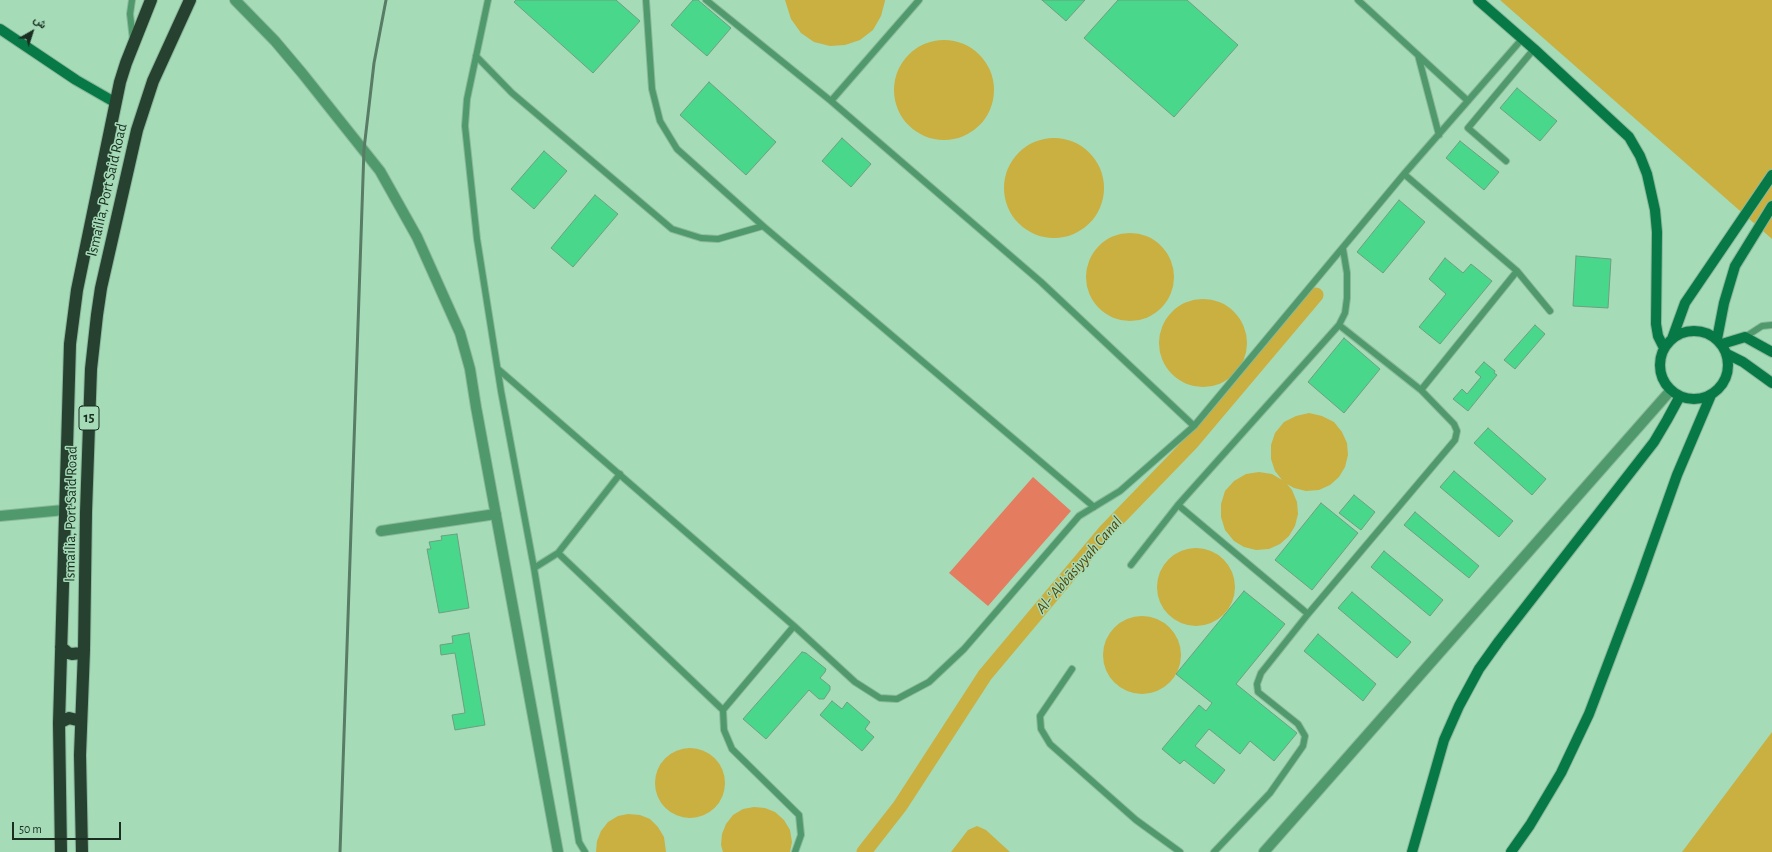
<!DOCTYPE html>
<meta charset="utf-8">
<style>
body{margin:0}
#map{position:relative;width:1772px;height:852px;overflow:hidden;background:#a6dbb8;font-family:"Alegreya Sans",Vazirmatn,sans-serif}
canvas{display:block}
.north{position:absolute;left:12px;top:12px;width:40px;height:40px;-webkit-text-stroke:3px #a6dbb8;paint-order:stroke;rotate:39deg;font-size:11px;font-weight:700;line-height:16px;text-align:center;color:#192e21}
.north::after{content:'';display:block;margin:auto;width:14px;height:18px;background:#192e21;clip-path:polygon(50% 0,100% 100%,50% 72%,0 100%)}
.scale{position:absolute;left:12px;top:822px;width:109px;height:18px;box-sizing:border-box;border:2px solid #192e21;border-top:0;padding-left:5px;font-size:12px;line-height:14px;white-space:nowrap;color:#192e21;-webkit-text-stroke:3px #a6dbb8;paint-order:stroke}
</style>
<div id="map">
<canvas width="1772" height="852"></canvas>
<div class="north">ش</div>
<div class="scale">50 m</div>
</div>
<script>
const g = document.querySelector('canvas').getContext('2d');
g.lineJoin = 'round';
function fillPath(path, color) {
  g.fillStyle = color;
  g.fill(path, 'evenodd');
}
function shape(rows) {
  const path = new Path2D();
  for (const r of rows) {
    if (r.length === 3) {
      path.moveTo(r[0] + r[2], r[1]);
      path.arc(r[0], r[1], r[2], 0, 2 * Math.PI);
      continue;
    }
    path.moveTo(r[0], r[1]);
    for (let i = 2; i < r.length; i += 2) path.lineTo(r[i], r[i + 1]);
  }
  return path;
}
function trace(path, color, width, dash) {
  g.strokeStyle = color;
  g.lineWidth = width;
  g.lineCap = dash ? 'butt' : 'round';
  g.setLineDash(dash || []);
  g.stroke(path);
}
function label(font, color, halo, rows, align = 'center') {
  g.font = font + ' "Alegreya Sans",sans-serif';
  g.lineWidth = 3;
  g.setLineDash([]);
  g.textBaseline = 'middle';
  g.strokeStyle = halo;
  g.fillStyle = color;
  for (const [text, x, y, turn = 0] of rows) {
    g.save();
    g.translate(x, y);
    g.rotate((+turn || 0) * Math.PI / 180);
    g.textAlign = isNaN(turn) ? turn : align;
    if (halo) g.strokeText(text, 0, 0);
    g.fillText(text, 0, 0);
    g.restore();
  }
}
const green = shape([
 [1033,477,1071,511,988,606,949,573]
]);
const water = shape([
 [785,0,885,0,885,1,881,16,873,30,860,40,845,45,830,46,814,42,801,33,791,19],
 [1500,0,1772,0,1772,239],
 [944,90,50],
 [1054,188,50],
 [1130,277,44],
 [1203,343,44],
 [1309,413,1322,416,1334,422,1342,432,1347,443,1348,455,1345,467,1339,477,1330,485,1319,490,1306,491,1294,488,1287,484,1292,490,1297,502,1298,514,1295,526,1289,536,1280,544,1269,549,1256,550,1244,547,1234,541,1225,530,1221,517,1221,504,1225,491,1234,481,1246,474,1259,472,1272,474,1282,480,1275,471,1271,459,1271,445,1275,433,1284,422,1296,416],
 [1196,587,39],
 [1142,655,39],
 [1772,732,1772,852,1682,852],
 [690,783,35],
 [754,807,765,808,775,812,784,820,790,830,792,842,790,852,723,852,721,845,722,834,726,824,733,815,743,809],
 [628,814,640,815,650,819,658,827,664,837,666,852,596,852,597,841,601,831,608,822,618,816],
 [977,826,986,830,1010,852,951,852,968,830]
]);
const canal = shape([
 [864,852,900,806,985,675,1105,532,1192,442,1316,295]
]);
const building = shape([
 [516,0,616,0,640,21,593,73,514,2,516,0],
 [693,0,698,0,731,28,707,56,671,25,693,0],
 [1042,0,1085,0,1066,21,1042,0],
 [1118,0,1187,0,1238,45,1174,117,1084,38,1118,0],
 [709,82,776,142,746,175,680,115,709,82],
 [1517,88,1557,121,1540,141,1500,108,1517,88],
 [842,138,871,164,851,187,822,161,842,138],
 [1460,141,1499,172,1484,190,1446,158,1460,141],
 [544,151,567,171,534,209,511,189,544,151],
 [595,195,618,214,573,267,551,248,595,195],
 [1399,200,1425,222,1383,273,1357,252,1399,200],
 [1576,256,1611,259,1608,308,1573,306,1576,256],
 [1445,258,1463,273,1471,264,1492,281,1440,344,1419,327,1446,294,1429,279,1445,258],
 [1535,325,1545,334,1515,369,1504,360,1535,325],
 [1344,338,1380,369,1344,413,1308,382,1344,338],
 [1484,362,1495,371,1494,373,1497,375,1468,411,1453,399,1462,389,1467,394,1481,377,1475,372,1484,362],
 [1488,428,1546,479,1532,495,1474,443,1488,428],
 [1454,471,1513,521,1499,537,1440,487,1454,471],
 [1354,495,1375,512,1361,530,1339,513,1354,495],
 [1321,503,1358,533,1312,590,1275,560,1321,503],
 [1415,512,1479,566,1469,578,1404,525,1415,512],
 [457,534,469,608,439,613,427,549,431,549,429,542,442,540,441,536,457,534],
 [1384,551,1443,600,1430,616,1371,567,1384,551],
 [1244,591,1285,624,1236,684,1297,733,1274,761,1250,741,1240,754,1209,729,1195,746,1225,770,1214,784,1184,760,1180,764,1162,749,1199,705,1206,711,1212,703,1176,674,1244,591],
 [1352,592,1411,642,1397,658,1338,608,1352,592],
 [469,633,485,725,455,730,452,715,465,713,455,653,441,655,440,645,453,643,452,636,469,633],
 [1318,634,1376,684,1363,701,1304,651,1318,634],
 [802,652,806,653,826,669,825,672,820,678,830,686,830,690,824,699,819,699,809,690,766,739,743,719,802,652],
 [832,701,842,709,847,702,870,722,865,729,874,737,862,751,820,715,832,701]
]);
const lane = shape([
 [132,0,130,14,133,40],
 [488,0,467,99,465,126,477,239,501,391,534,568,579,842,585,852],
 [646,0,652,89,660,121,677,149,763,226,1094,507],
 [706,0,831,101,1041,282,1194,426],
 [1358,0,1468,101],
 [1418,55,1439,135],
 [476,56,512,93,672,229,701,238,718,239,763,226],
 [831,101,919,0],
 [1506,161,1468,128,1534,49],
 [1517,271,1550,311],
 [1339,325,1421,390],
 [1745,337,1762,326,1772,325],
 [498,369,794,626,855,682,880,698,897,699,929,682,964,649,1079,516,1120,491,1194,426,1404,174,1522,39],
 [558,553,723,710],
 [1131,565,1178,505],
 [534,568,558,553,620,474],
 [1308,614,1178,505,1339,325,1345,313,1347,298,1347,273,1343,249],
 [794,626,723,710,724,730,732,749,799,815,801,835,795,852],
 [1072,669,1040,716,1041,729,1050,744,1136,820,1180,852],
 [1214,852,1270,793,1303,746,1305,736,1298,724,1258,692,1257,684,1261,673,1308,614,1455,440,1457,431,1454,424,1421,390,1517,271,1404,174]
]);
const street = shape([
 [235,0,275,41,302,73,380,171,417,237,460,333,470,369,476,407,558,852],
 [0,516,64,510],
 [381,531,496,514],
 [1264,852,1671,390]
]);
const secondary = shape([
 [1478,0,1534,49,1629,137,1640,156,1647,174,1655,210,1657,232,1656,324,1658,336,1664,348],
 [0,29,76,80,116,103],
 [1694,365,34],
 [1672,339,1685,303,1772,175],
 [1717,339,1724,303,1735,266,1772,206],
 [1722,344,1745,337,1772,352],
 [1727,354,1743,362,1772,383],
 [1412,852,1444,740,1459,706,1479,669,1499,641,1654,442,1667,420,1680,396],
 [1511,852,1530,825,1561,773,1589,714,1639,582,1677,475,1711,395]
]);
const highway = shape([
 [61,647,68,653,72,654,81,653,84,650],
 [59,723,69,718,81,721],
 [61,852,59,723,70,344,77,290,120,82,126,63,151,0],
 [82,852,80,755,84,650,86,512,91,369,97,315,101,288,137,130,153,81,190,0]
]);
const rail = shape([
 [340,852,364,149,374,63,386,0]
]);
const shields = [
 [89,418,20]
];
const shieldNames = [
 ["15",89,418]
];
const streetNames = [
 ["Ismailia, Port Said Road",107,190,-77],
 ["Ismailia, Port Said Road",71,514,-89]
];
const waterNames = [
 ["Al-ʿAbbāsiyyah Canal",1079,565,-49]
];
fillPath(green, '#e47c60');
fillPath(water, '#caaf41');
trace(canal, '#caaf41', 15);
fillPath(building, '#49d78b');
trace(building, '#6d9f7f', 1);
trace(lane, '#8ab89a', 8);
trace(street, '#8ab89a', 12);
trace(secondary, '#8ab89a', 12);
trace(highway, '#8ab89a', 14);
trace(lane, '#4f996c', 6);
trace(street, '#4f996c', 10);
trace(secondary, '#077946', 10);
trace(highway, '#264130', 12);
trace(rail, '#587c65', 3);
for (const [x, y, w] of shields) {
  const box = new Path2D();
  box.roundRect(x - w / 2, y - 12, w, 24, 3);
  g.fillStyle = '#a6dbb8';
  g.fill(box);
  trace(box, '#192e21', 1);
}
label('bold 14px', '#192e21', null, shieldNames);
label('15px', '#192e21', '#a6dbb8', streetNames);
label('italic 16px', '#534607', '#a6dbb8', waterNames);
</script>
